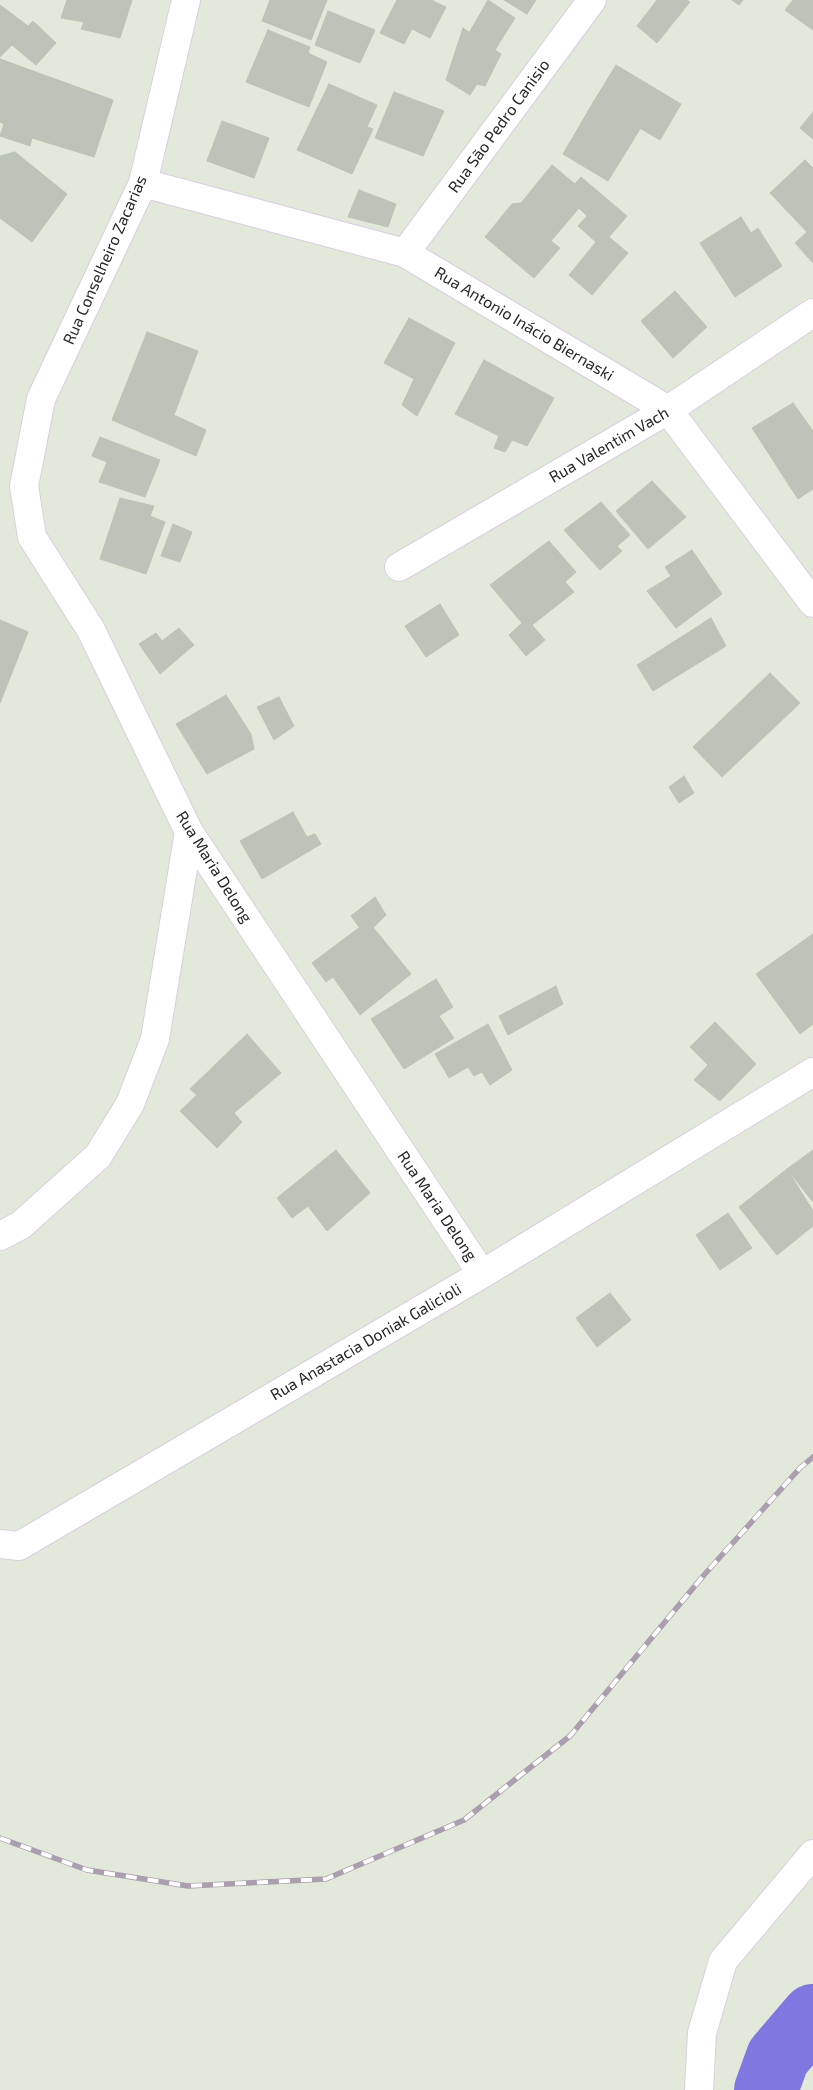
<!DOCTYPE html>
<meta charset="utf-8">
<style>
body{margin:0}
canvas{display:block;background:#e2e8da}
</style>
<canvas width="813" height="2090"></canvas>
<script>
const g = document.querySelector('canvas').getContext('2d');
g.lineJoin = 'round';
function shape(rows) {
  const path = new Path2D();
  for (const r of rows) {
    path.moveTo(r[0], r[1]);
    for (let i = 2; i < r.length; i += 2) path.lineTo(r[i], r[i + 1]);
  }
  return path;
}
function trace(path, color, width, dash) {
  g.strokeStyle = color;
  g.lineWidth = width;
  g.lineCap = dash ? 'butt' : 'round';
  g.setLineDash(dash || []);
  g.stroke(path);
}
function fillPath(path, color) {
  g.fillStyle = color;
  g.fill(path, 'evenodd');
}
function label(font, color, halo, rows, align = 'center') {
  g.font = font + ' "Exo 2",sans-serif';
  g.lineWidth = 4;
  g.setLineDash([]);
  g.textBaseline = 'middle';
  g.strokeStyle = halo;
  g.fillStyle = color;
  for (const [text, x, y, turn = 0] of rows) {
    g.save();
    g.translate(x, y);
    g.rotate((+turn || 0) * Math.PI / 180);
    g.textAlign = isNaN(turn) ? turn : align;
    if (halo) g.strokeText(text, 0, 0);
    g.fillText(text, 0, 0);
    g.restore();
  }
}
const river = shape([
 [766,2090,778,2057,813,2016]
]);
const building = shape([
 [67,0,132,0,120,38,81,29,84,22,61,18,67,0],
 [270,0,327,0,311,40,262,21,270,0],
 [397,0,431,0,446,7,430,38,412,29,404,44,380,33,397,0],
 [488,0,515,18,495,50,469,33,488,0],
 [504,0,536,0,527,14,504,0],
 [657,0,687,0,690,2,657,43,637,26,657,0],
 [732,0,743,0,739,5,732,0],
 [793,0,813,0,813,30,785,10,793,0],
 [0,5,28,26,33,21,56,43,36,65,12,45,0,57,0,5],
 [328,11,375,30,360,63,315,45,328,11],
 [463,28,501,54,485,86,477,84,470,95,446,80,463,28],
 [268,30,310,47,308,53,327,62,309,107,246,82,268,30],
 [0,59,113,100,94,157,32,138,30,146,0,136,4,124,0,122,0,59],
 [616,65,681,104,660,140,594,101,616,65],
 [329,84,377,105,367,127,373,129,352,174,297,150,329,84],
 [394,92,444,111,423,156,375,138,394,92],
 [594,101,640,129,608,181,563,154,594,101],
 [813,112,813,139,800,128,813,112],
 [222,121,269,138,254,178,207,161,222,121],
 [15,152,67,194,32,242,0,218,0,156,15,152],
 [805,160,813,168,813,263,795,243,807,232,770,193,805,160],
 [552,165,575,184,581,177,627,216,609,237,628,253,592,295,569,275,596,242,578,226,587,216,579,208,551,241,560,248,534,278,485,237,512,204,521,203,552,165],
 [359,190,396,204,388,227,348,217,359,190],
 [741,217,751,233,758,228,782,266,735,297,700,243,741,217],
 [675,291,707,327,673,358,641,321,675,291],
 [409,318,455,343,417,416,402,405,414,379,384,363,409,318],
 [147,332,198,351,174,415,206,430,196,456,112,420,147,332],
 [484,360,554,398,527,446,512,440,505,452,494,448,499,436,455,414,484,360],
 [793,403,813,431,813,489,798,499,752,428,793,403],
 [100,437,160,460,145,497,99,482,107,462,92,456,100,437],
 [652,481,686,517,648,549,616,511,652,481],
 [120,498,154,506,150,516,165,522,146,574,100,559,120,498],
 [601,502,630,535,617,546,622,551,600,570,564,530,601,502],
 [173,524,192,532,180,562,161,556,173,524],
 [549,541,576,572,565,582,574,592,532,625,545,640,526,656,509,635,522,623,490,585,549,541],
 [692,550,722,594,676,628,647,591,671,576,665,567,692,550],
 [440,604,459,635,426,657,405,626,440,604],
 [711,618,726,646,653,691,637,665,711,618],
 [0,620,28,632,0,703,0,620],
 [179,628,194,645,160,674,139,644,156,633,162,641,179,628],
 [770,673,800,703,722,777,693,747,770,673],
 [226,695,251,734,254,749,207,774,176,724,226,695],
 [279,697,294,726,274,740,257,707,279,697],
 [684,776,694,793,679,803,669,787,684,776],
 [293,812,307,837,315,834,321,844,262,879,240,841,293,812],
 [375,897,386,915,373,928,368,921,359,927,351,916,375,897],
 [368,921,411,974,360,1015,333,977,326,982,312,963,368,921],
 [813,934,813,1024,800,1034,756,974,813,934],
 [436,979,453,1007,439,1016,454,1038,404,1069,371,1019,436,979],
 [556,986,563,1004,508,1035,499,1016,556,986],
 [715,1022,756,1064,720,1101,694,1080,708,1065,690,1047,715,1022],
 [488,1024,512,1070,490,1085,482,1072,474,1076,468,1067,449,1078,435,1054,488,1024],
 [247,1034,281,1073,234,1113,242,1122,217,1148,180,1111,197,1095,190,1089,247,1034],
 [336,1150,370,1193,327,1231,308,1206,292,1218,277,1198,336,1150],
 [813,1150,813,1200,812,1201,787,1169,813,1150],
 [787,1169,813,1211,813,1226,777,1255,739,1207,787,1169],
 [728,1213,752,1248,720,1270,696,1235,728,1213],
 [610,1293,631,1320,597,1347,576,1318,610,1293]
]);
const street = shape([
 [186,0,143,183,41,399,24,486,32,537,91,630,189,832,482,1274],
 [143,183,405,253,668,410,813,603],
 [405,253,592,0],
 [399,567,668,410,813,313],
 [0,1236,21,1225,98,1156,130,1104,155,1039,189,832],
 [0,1544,19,1546,482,1274,813,1072],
 [699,2090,702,2033,723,1961,813,1854]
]);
const rail = shape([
 [0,1838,87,1870,188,1886,326,1879,464,1820,570,1736,704,1575,800,1468,813,1457]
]);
const streetNames = [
 ["Rua São Pedro Canisio",499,126,-54],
 ["Rua Conselheiro Zacarias",105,260,-66],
 ["Rua Antonio Inácio Biernaski",524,324,31],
 ["Rua Valentim Vach",609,445,-30],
 ["Rua Maria Delong",214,867,58],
 ["Rua Maria Delong",437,1206,56],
 ["Rua Anastacia Doniak Galicioli",366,1342,-30]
];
trace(river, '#8077e0', 64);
fillPath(building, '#bec3b9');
trace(building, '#bcc3b4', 1);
trace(street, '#d9cfdf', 30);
trace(street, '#fff', 28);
trace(rail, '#aa9eaf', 5.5);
trace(rail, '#fff', 4, [11]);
label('16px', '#272727', '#fff', streetNames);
</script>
